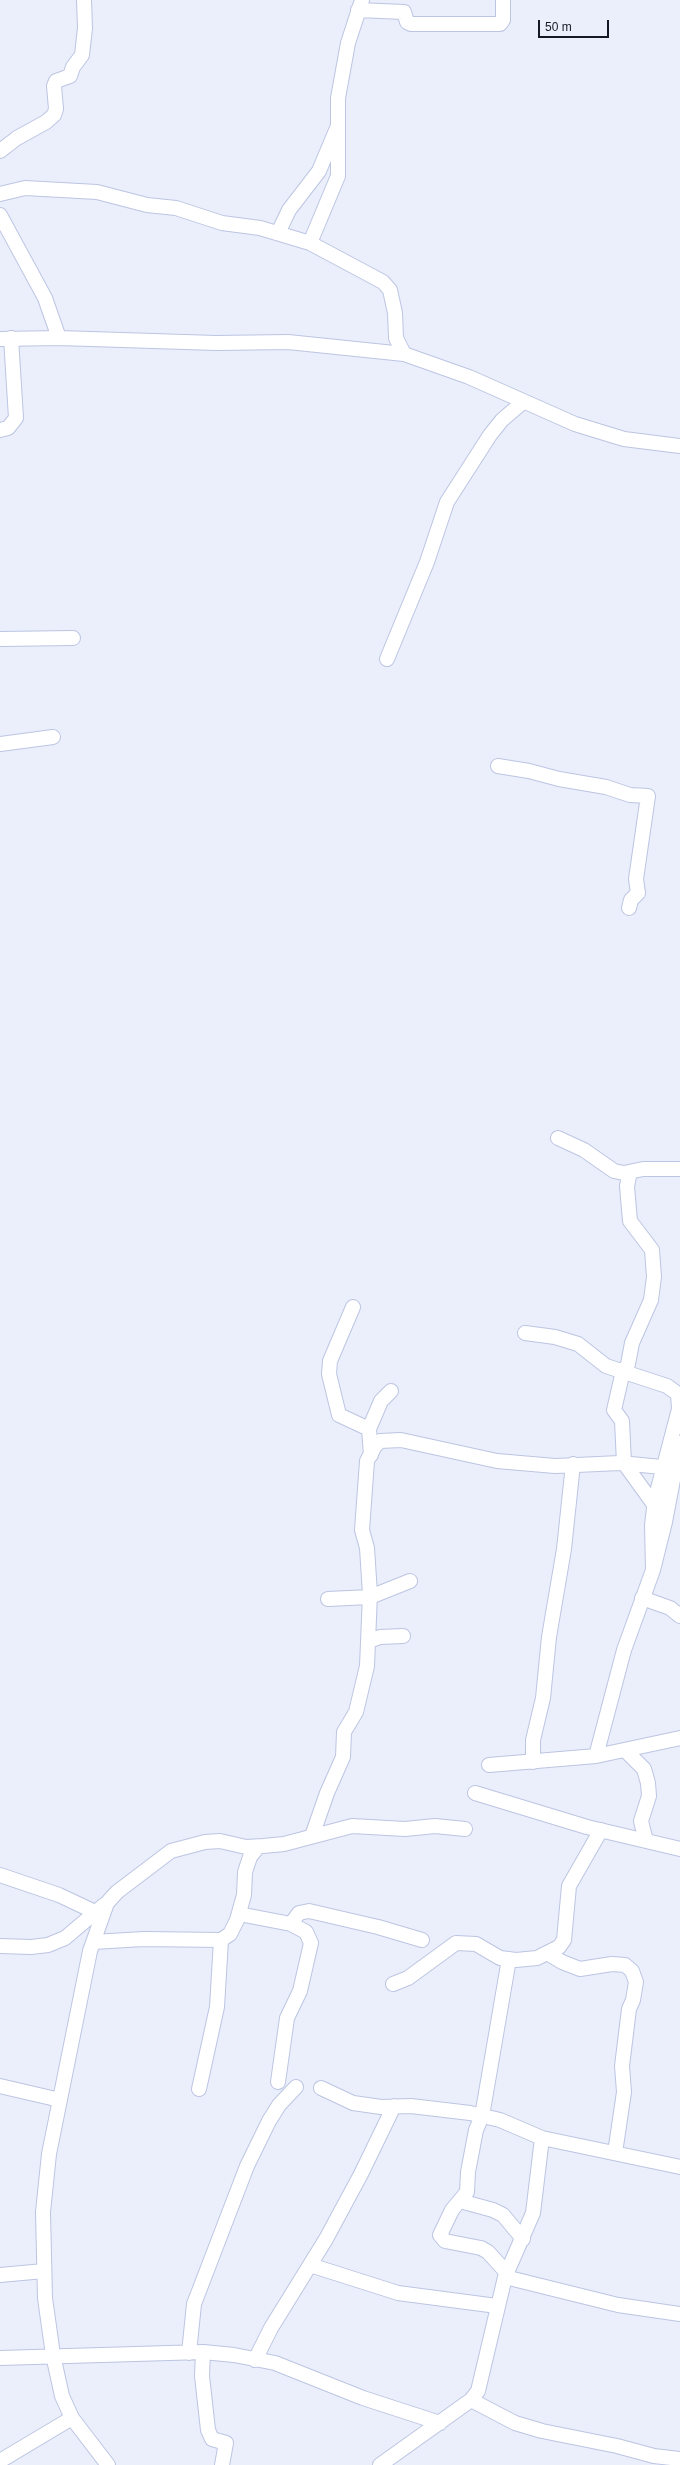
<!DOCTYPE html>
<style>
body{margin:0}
#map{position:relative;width:680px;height:2465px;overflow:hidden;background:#ebeffb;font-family:Arial,sans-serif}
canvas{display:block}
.scale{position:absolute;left:538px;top:20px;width:71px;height:18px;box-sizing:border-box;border:2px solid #151822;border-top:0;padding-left:5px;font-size:12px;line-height:14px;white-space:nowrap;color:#151822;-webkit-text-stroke:3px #ebeffb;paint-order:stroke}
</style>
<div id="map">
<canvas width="680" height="2465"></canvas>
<div class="scale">50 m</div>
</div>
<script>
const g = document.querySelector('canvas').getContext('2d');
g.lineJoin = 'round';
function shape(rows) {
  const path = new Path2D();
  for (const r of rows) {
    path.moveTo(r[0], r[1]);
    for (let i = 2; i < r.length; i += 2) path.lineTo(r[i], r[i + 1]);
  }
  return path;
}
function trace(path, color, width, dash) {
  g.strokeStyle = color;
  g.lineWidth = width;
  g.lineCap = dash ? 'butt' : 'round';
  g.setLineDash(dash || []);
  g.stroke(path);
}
const minor = shape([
 [358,10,404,12,407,22,411,24,500,24,503,20,503,0],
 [0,151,17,138,46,122,54,115,56,109,54,86,56,81,70,76,73,67,82,55,85,28,84,0],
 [0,194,25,188,97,192,147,205,176,208,222,223,260,228,310,243,383,282,390,290,395,313,396,338,404,354],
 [0,215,45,298,59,338],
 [278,233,289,210,319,171,337,128],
 [310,243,338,176,338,98,348,43,362,0],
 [0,339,59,338,216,343,288,342,404,354,469,377,575,424,624,439,680,446],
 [0,430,8,428,16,418,11,338],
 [0,639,73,638],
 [387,659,427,562,447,502,490,435,502,420,523,402],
 [0,744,53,737],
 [498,766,529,771,559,779,606,787,630,795,648,796,636,879,638,893,631,900,629,908],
 [558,1138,584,1150,614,1171,624,1173,643,1169,680,1169],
 [353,1307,330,1361,329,1374,339,1415,369,1429,371,1455],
 [525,1333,555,1337,578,1344,606,1366,667,1386,678,1394,679,1409,655,1500,652,1525,653,1570],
 [623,1371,614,1410,622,1421,624,1463],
 [624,1372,628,1364,632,1343,651,1300,654,1277,652,1250,630,1221,627,1186,630,1172],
 [369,1429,381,1401,391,1391],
 [624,1463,655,1506],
 [642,1598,670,1608,680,1616],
 [328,1599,370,1597,410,1581],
 [369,1641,380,1637,403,1636],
 [625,1750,644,1769,648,1783,649,1796,641,1821,646,1841],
 [596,1756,624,1650,653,1570,665,1522,680,1443],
 [533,1762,533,1740,543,1698,549,1637,564,1549,573,1464],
 [489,1765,596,1756,680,1738],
 [475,1793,587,1827,680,1849],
 [312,1836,327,1793,343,1757,344,1732,356,1712,367,1666,370,1594,367,1548,362,1530,367,1461,375,1446,380,1441,401,1440,497,1461,555,1466,620,1463,662,1467],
 [0,1875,59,1895,95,1912],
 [239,1914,291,1924,306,1932,311,1943,300,1991,287,2018,278,2082],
 [291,1924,299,1913,309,1911,378,1927,422,1940],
 [93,1942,144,1939,221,1940,230,1934,237,1920,244,1895,245,1872,250,1857,258,1847],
 [0,1946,31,1947,48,1945,65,1938,104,1905],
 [547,1953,562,1962,580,1969,612,1964,625,1965,632,1971,636,1982,633,2000,629,2009,622,2066,624,2092,615,2153],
 [393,1984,408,1978,456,1943,476,1944,500,1958,516,1960,537,1958,559,1947,564,1940,569,1886,601,1830],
 [0,2086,60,2100],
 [321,2088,353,2103,381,2107,411,2106,470,2113,500,2120,542,2138,680,2167],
 [199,2089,217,2007,221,1940],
 [460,2201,493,2210,503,2215,523,2239],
 [310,2265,398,2293,497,2306],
 [507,2273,488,2252,481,2248,445,2241,440,2235,452,2210,467,2192,468,2172,476,2130,482,2116,509,1959],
 [0,2275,44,2271],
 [505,2277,618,2305,680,2314],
 [203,2352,202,2376,208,2430,212,2439,226,2443,222,2465],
 [189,2353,194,2304,247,2166,269,2121,279,2105,296,2087],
 [0,2358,203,2352,234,2355,275,2363,363,2398,440,2423],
 [255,2360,271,2328,326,2239,361,2174,394,2106],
 [471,2400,515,2423,542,2431,617,2446,654,2456,680,2459],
 [0,2461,72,2418],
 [108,2465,72,2418,62,2396,53,2355,45,2298,43,2212,49,2154,90,1951,107,1903,117,1892,171,1851,205,1842,220,1841,246,1847,263,1846,284,1844,352,1826,405,1829,435,1826,465,1829],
 [380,2465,471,2400,478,2391,505,2277,533,2213,542,2138]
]);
trace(minor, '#bcc5e2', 16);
trace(minor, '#fff', 14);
</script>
